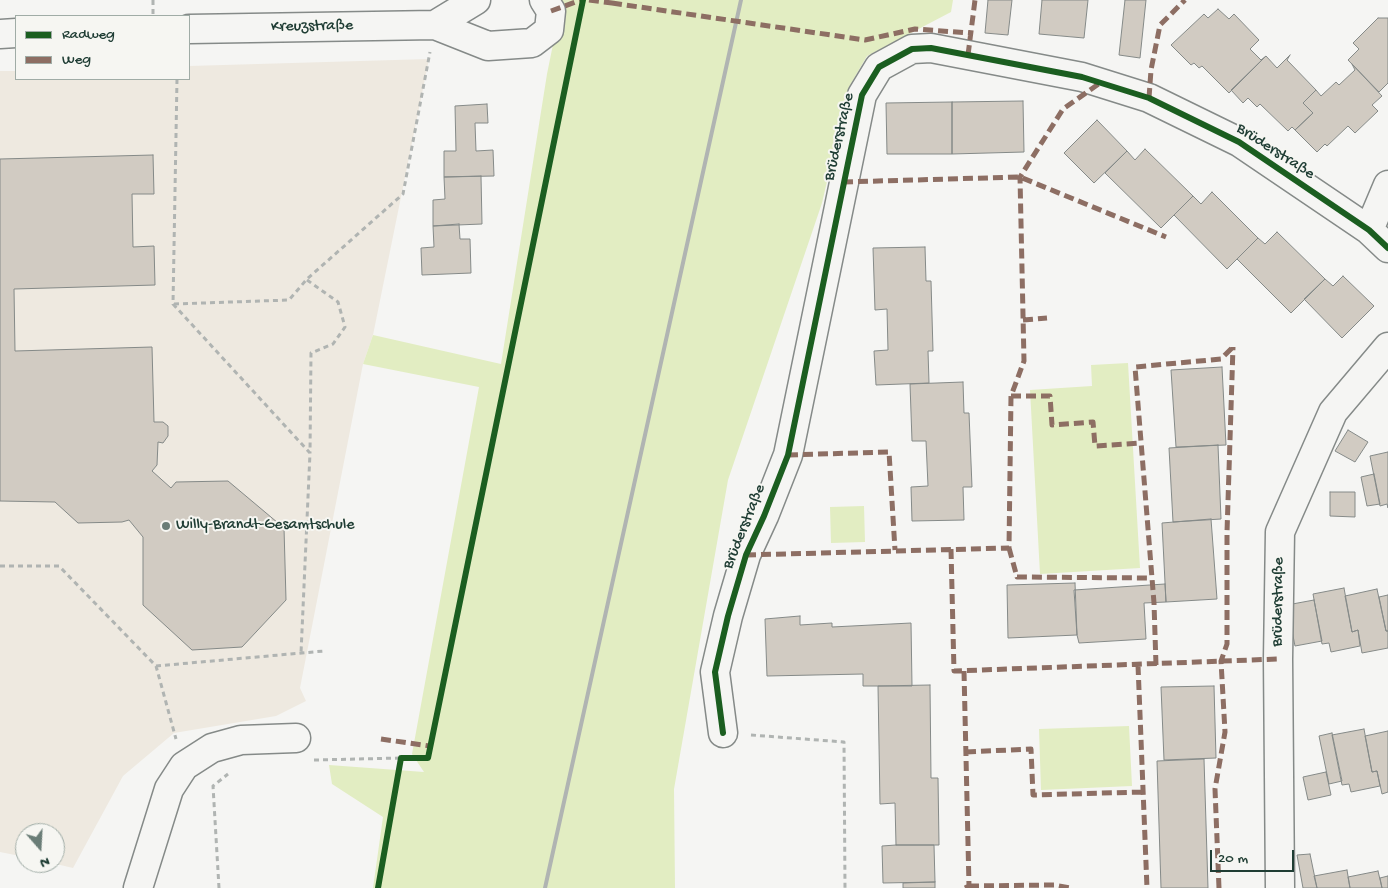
<!DOCTYPE html>
<meta charset="utf-8">
<style>
body{margin:0}
#map{position:relative;width:1388px;height:888px;overflow:hidden;background:#f5f5f3;font-family:"Gochi Hand",sans-serif}
canvas{display:block}
.legend{position:absolute;left:15px;top:15px;width:175px;height:65px;box-sizing:border-box;background:#f6f6f2;border:1px solid #a0aca6;margin:0;padding:6px 9px;list-style:none;font-size:15px;color:#1f3d34}
.legend li{display:flex;align-items:center;gap:10px;height:25px}
.legend b{width:25px;border:1px solid #a0aca6}
.north{position:absolute;left:15px;top:823px;width:50px;height:50px;box-sizing:border-box;background:#f6f6f2;border:1px solid #a0aca6;border-radius:50%;rotate:161deg;font-size:14px;font-weight:700;line-height:20px;text-align:center;color:#1f3d34}
.north::after{content:'';display:block;margin:auto;width:18px;height:22px;background:#6a7d77;clip-path:polygon(50% 0,100% 100%,50% 72%,0 100%)}
.scale{position:absolute;left:1210px;top:850px;width:84px;height:22px;box-sizing:border-box;border:2px solid #1f3d34;border-top:0;padding-left:6px;font-size:15px;line-height:18px;white-space:nowrap;color:#1f3d34;-webkit-text-stroke:4px #f6f6f2;paint-order:stroke}
</style>
<div id="map">
<canvas width="1388" height="888"></canvas>
<ul class="legend">
<li><b style="height:6px;background:#1b5e20"></b>Radweg</li>
<li><b style="height:6px;background:#8d6e63"></b>Weg</li>
</ul>
<div class="north">N</div>
<div class="scale">20 m</div>
</div>
<script>
const g = document.querySelector('canvas').getContext('2d');
g.lineJoin = 'round';
function fillPath(path, color) {
  g.fillStyle = color;
  g.fill(path, 'evenodd');
}
function shape(rows) {
  const path = new Path2D();
  for (const r of rows) {
    path.moveTo(r[0], r[1]);
    for (let i = 2; i < r.length; i += 2) path.lineTo(r[i], r[i + 1]);
  }
  return path;
}
function trace(path, color, width, dash) {
  g.strokeStyle = color;
  g.lineWidth = width;
  g.lineCap = dash ? 'butt' : 'round';
  g.setLineDash(dash || []);
  g.stroke(path);
}
function label(font, color, halo, rows, align = 'center') {
  g.font = font + ' "Gochi Hand",sans-serif';
  g.lineWidth = 4;
  g.setLineDash([]);
  g.textBaseline = 'middle';
  g.strokeStyle = halo;
  g.fillStyle = color;
  for (const [text, x, y, turn = 0] of rows) {
    g.save();
    g.translate(x, y);
    g.rotate((+turn || 0) * Math.PI / 180);
    g.textAlign = isNaN(turn) ? turn : align;
    if (halo) g.strokeText(text, 0, 0);
    g.fillText(text, 0, 0);
    g.restore();
  }
}
const built = shape([
 [429,59,373,335,363,364,300,688,306,701,276,716,174,733,123,776,73,868,52,863,55,863,55,833,25,833,25,857,0,852,0,71,16,71,16,79,189,79,189,66]
]);
const green = shape([
 [562,0,953,0,951,12,867,56,849,87,822,203,728,480,674,789,675,888,373,888,383,817,332,784,329,765,424,772,412,754,479,387,363,364,373,335,501,364,547,74],
 [1128,363,1140,568,1040,574,1030,390,1092,386,1091,365],
 [864,506,865,542,831,543,830,507],
 [1129,726,1132,786,1041,790,1039,729]
]);
const building = shape([
 [988,0,1012,0,1008,35,985,33,988,0],
 [1042,0,1088,0,1084,38,1039,34,1042,0],
 [1125,0,1146,0,1140,58,1119,55,1125,0],
 [1218,9,1229,19,1234,14,1259,40,1250,49,1261,60,1266,56,1229,93,1202,66,1199,68,1194,63,1191,65,1171,45,1204,14,1208,18,1218,9],
 [1378,18,1388,18,1388,83,1379,92,1348,60,1359,49,1353,43,1378,18],
 [1290,55,1287,60,1316,90,1303,103,1313,113,1295,130,1292,127,1288,131,1260,104,1257,107,1248,98,1243,103,1231,90,1266,56,1277,68,1290,55],
 [1352,64,1382,96,1372,105,1378,111,1355,133,1348,126,1327,146,1325,144,1317,152,1295,130,1313,113,1303,103,1316,90,1321,96,1336,82,1339,85,1355,70,1352,64],
 [1023,101,1024,152,952,154,952,102,1023,101],
 [952,102,952,154,887,154,886,103,952,102],
 [487,104,488,123,475,123,476,151,493,150,494,176,444,177,444,151,456,151,455,106,487,104],
 [1097,120,1127,151,1094,183,1064,153,1097,120],
 [1145,149,1193,196,1161,228,1105,173,1127,151,1135,160,1145,149],
 [153,155,154,194,132,194,133,247,154,246,155,285,14,289,15,351,152,347,154,422,163,422,168,426,168,436,163,443,158,442,157,465,152,471,171,488,176,482,228,481,284,528,286,600,242,647,192,650,143,605,143,537,129,520,122,522,78,523,55,502,0,501,0,159,153,155],
 [481,176,482,224,433,226,433,200,445,199,444,177,481,176],
 [1212,192,1258,238,1227,269,1174,215,1193,196,1201,204,1212,192],
 [459,224,460,239,470,239,471,273,422,275,421,248,434,247,433,226,459,224],
 [1277,232,1325,279,1291,313,1237,259,1258,238,1265,244,1277,232],
 [925,247,926,281,931,281,933,351,928,351,929,383,876,385,874,351,888,350,887,309,875,310,873,248,925,247],
 [1343,276,1374,306,1342,338,1304,299,1325,279,1333,286,1343,276],
 [1222,367,1226,445,1176,447,1171,370,1222,367],
 [963,382,964,413,969,413,972,487,963,487,964,520,912,521,911,487,928,486,926,441,912,441,910,384,963,382],
 [1348,430,1368,442,1355,462,1335,451,1348,430],
 [1218,445,1221,519,1173,522,1169,448,1218,445],
 [1388,452,1388,508,1387,504,1380,506,1370,456,1388,452],
 [1374,474,1380,504,1367,506,1361,477,1374,474],
 [1330,492,1355,492,1355,517,1330,516,1330,492],
 [1211,519,1217,599,1166,602,1162,523,1211,519],
 [1075,583,1077,635,1008,638,1007,585,1075,583],
 [1165,584,1166,602,1144,603,1146,639,1079,643,1077,635,1074,590,1165,584],
 [1344,588,1352,632,1358,630,1360,646,1331,652,1329,643,1322,644,1313,594,1344,588],
 [1377,589,1386,631,1388,631,1388,648,1362,653,1358,630,1352,632,1345,596,1377,589],
 [1388,595,1388,631,1386,631,1379,597,1388,595],
 [1314,600,1322,641,1295,646,1287,605,1314,600],
 [800,616,800,625,832,623,832,627,911,623,912,686,863,686,863,674,767,676,765,619,800,616],
 [930,685,931,778,938,778,939,845,896,845,895,803,880,804,878,686,930,685],
 [1214,686,1216,758,1164,760,1161,687,1214,686],
 [1364,729,1372,772,1377,771,1380,786,1351,792,1349,784,1342,785,1332,735,1364,729],
 [1388,731,1388,792,1382,794,1377,771,1372,772,1365,736,1388,731],
 [1332,733,1342,781,1329,784,1319,736,1332,733],
 [1204,759,1208,888,1161,888,1157,761,1204,759],
 [1326,772,1331,795,1308,800,1303,777,1326,772],
 [896,845,934,845,935,882,883,883,882,846,896,845],
 [1310,854,1317,888,1303,888,1297,855,1310,854],
 [1347,870,1350,888,1317,888,1314,876,1347,870],
 [1378,871,1382,888,1350,888,1348,877,1378,871],
 [1388,876,1388,888,1382,888,1380,878,1388,876],
 [935,882,935,888,903,888,903,883,935,882]
]);
const path = shape([
 [153,0,153,16],
 [177,79,173,304,310,453,301,653],
 [307,280,338,302,345,327,333,344,311,353,310,453],
 [174,304,289,300,307,279,403,194,430,52],
 [0,566,59,566,156,666,176,739],
 [156,666,324,651],
 [751,735,844,742,845,888],
 [314,760,401,758],
 [219,888,213,786,228,774]
]);
const minor = shape([
 [435,25,476,0],
 [189,29,435,25,488,46,532,43,549,30,551,11,544,0],
 [0,34,16,33],
 [1369,230,1388,185],
 [723,733,715,672,728,616,746,555,764,516,788,455,862,95,879,67,912,49,931,48,1082,77,1149,98,1239,142,1369,230,1388,248],
 [138,888,169,789,184,766,212,748,241,740,296,738],
 [1280,888,1278,659,1280,532,1333,412,1388,347]
]);
const rail = shape([
 [545,888,741,0]
]);
const quiet = shape([
 [589,0,612,3,613,0],
 [612,3,865,40,915,29,970,33],
 [551,11,581,0],
 [968,55,975,0],
 [1149,98,1151,70,1160,25,1185,0],
 [843,182,1020,177,1166,237],
 [1023,320,1047,318],
 [1011,396,1050,396,1052,425,1093,422,1095,446,1141,443],
 [788,455,889,452,895,550],
 [1009,548,1017,577,1151,578],
 [951,549,954,671,1278,659],
 [746,555,1009,548,1011,396,1024,361,1020,177,1063,109,1100,83],
 [1138,665,1147,888],
 [1156,665,1154,603,1135,367,1221,359,1233,347],
 [964,671,969,886,965,888],
 [381,739,430,746],
 [966,752,1031,749,1033,795,1143,792],
 [969,886,1054,885,1070,888],
 [1219,888,1215,789,1225,732,1221,661,1227,644,1227,532,1233,347]
]);
const cycleway = shape([
 [723,733,715,672,728,616,746,555,764,516,788,455,862,95,879,67,912,49,931,48,1082,77,1149,98,1239,142,1369,230,1388,248],
 [378,888,401,758,428,758,583,0]
]);
const markers = [
 [166,526,5,"#6a7d77"]
];
const streetNames = [
 ["Kreuzstraße",312,27,-1],
 ["Brüderstraße",840,137,-77],
 ["Brüderstraße",1275,152,33],
 ["Brüderstraße",745,527,-68],
 ["Brüderstraße",1279,602,-89]
];
const poiNames = [
 ["Willy-Brandt-Gesamtschule",176,526]
];
fillPath(built, '#eee9e0');
fillPath(green, '#e2edc2');
fillPath(building, '#d1cbc2');
trace(building, '#858a88', 1);
trace(minor, '#858a88', 31);
trace(path, '#b0b4b2', 3, [5, 4]);
trace(minor, '#f5f5f3', 28);
trace(rail, '#b0b4b2', 4);
trace(quiet, '#8d6e63', 5, [10, 5]);
trace(cycleway, '#1b5e20', 6);
for (const [x, y, r, color] of markers) {
  const dot = new Path2D();
  dot.arc(x, y, r, 0, 2 * Math.PI);
  g.fillStyle = color;
  g.fill(dot);
  trace(dot, '#f6f6f2', 2);
}
label('16px', '#1f3d34', '#f6f6f2', streetNames);
label('16px', '#1f3d34', '#f6f6f2', poiNames, 'left');
</script>
